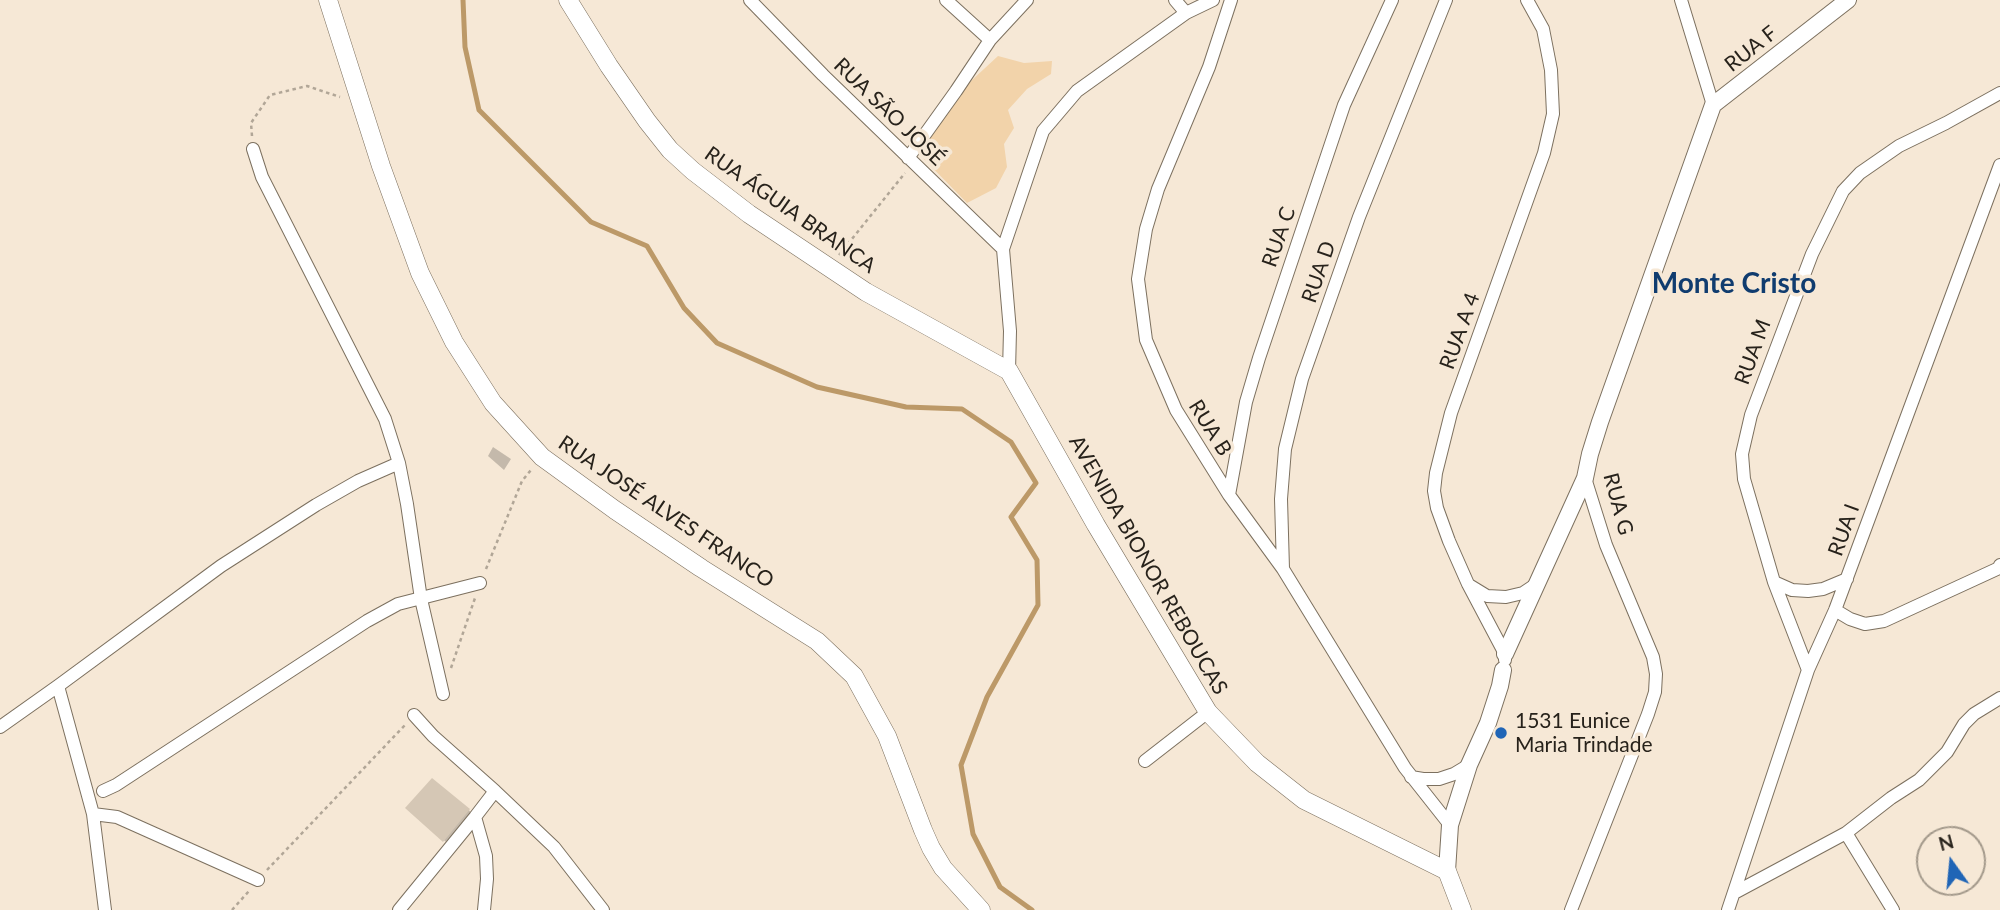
<!DOCTYPE html>
<meta charset="utf-8">
<style>
body{margin:0}
#map{position:relative;width:2000px;height:910px;overflow:hidden;background:#f6e8d6;font-family:Lato,sans-serif}
canvas{display:block}
.north{position:absolute;left:1916px;top:826px;width:70px;height:70px;box-sizing:border-box;background:#f6e8d6;border:2px solid #a3998b;border-radius:50%;rotate:345deg;font-size:19px;font-weight:700;line-height:28px;text-align:center;color:#27221b}
.north::after{content:'';display:block;margin:auto;width:24px;height:32px;background:#2065b6;clip-path:polygon(50% 0,100% 100%,50% 72%,0 100%)}
</style>
<div id="map">
<canvas width="2000" height="910"></canvas>
<div class="north">N</div>
</div>
<script>
const g = document.querySelector('canvas').getContext('2d');
g.lineJoin = 'round';
function fillPath(path, color) {
  g.fillStyle = color;
  g.fill(path, 'evenodd');
}
function shape(rows) {
  const path = new Path2D();
  for (const r of rows) {
    path.moveTo(r[0], r[1]);
    for (let i = 2; i < r.length; i += 2) path.lineTo(r[i], r[i + 1]);
  }
  return path;
}
function trace(path, color, width, dash) {
  g.strokeStyle = color;
  g.lineWidth = width;
  g.lineCap = dash ? 'butt' : 'round';
  g.setLineDash(dash || []);
  g.stroke(path);
}
function label(font, color, halo, rows, align = 'center') {
  g.font = font + ' Lato,sans-serif';
  g.lineWidth = 7;
  g.setLineDash([]);
  g.textBaseline = 'middle';
  g.strokeStyle = halo;
  g.fillStyle = color;
  for (const [text, x, y, turn = 0] of rows) {
    g.save();
    g.translate(x, y);
    g.rotate((+turn || 0) * Math.PI / 180);
    g.textAlign = isNaN(turn) ? turn : align;
    if (halo) g.strokeText(text, 0, 0);
    g.fillText(text, 0, 0);
    g.restore();
  }
}
const green = shape([
 [998,56,1024,63,1052,61,1051,74,1027,89,1008,110,1014,128,1004,144,1007,167,996,188,967,203,919,154,935,124,971,81]
]);
const shadow = shape([
 [493,447,511,459,504,470,488,456],
 [432,781,471,812,446,842,407,808]
]);
const stream = shape([
 [463,0,465,47,479,110,591,222,647,246,684,308,717,343,817,387,906,407,962,409,1011,442,1036,483,1011,517,1037,560,1038,605,987,697,961,765,973,834,1000,887,1032,910]
]);
const building = shape([
 [432,778,470,809,443,842,405,808]
]);
const path = shape([
 [252,136,251,123,270,95,307,86,340,97],
 [839,255,905,173],
 [486,569,522,481,531,470],
 [451,668,475,598],
 [267,870,405,725],
 [232,910,249,891]
]);
const minor = shape([
 [750,0,823,75,1003,249],
 [1175,0,1186,13],
 [1231,0,1209,67,1158,189,1146,229,1138,279,1146,340,1176,410,1229,495,1283,569,1405,768,1450,825],
 [1681,0,1713,105],
 [990,40,1027,0],
 [253,149,262,177,385,419,399,463,407,504,421,599,443,694],
 [908,158,956,91,990,40,946,0],
 [1009,371,1010,331,1003,249,1043,131,1077,91,1186,13,1213,0],
 [1229,495,1246,402,1259,358,1344,105,1392,0],
 [1283,569,1281,499,1285,449,1302,379,1359,217,1446,0],
 [1774,582,1792,590,1808,591,1823,589,1847,579],
 [1469,585,1487,596,1506,597,1523,593,1538,583],
 [1835,610,1850,619,1865,624,1884,621,1999,568,2000,565],
 [1505,660,1505,654,1468,584,1449,541,1437,508,1434,491,1436,473,1451,413,1544,153,1553,114,1551,70,1543,29,1527,0],
 [1808,670,1774,582,1744,479,1742,454,1751,415,1812,254,1843,191,1860,173,1899,146,1946,123,2000,93],
 [58,686,93,814,105,910],
 [414,715,433,736,495,791],
 [0,727,58,686,221,566,316,505,358,481,399,463],
 [1145,761,1208,712],
 [1411,777,1423,779,1439,779,1454,774,1469,765],
 [103,791,116,785,367,621,398,604,480,583],
 [93,814,117,817,258,880],
 [475,817,486,856,487,879,484,910],
 [1846,833,1893,910],
 [1736,892,1846,833,1891,798,1919,780,1947,752,1964,724,1974,714,2000,698],
 [399,910,475,817,495,791,554,847,603,910],
 [1571,910,1648,714,1655,692,1656,674,1653,657,1606,545,1585,478],
 [1728,910,1808,670,1835,610,2000,165]
]);
const tertiary = shape([
 [1505,654,1585,478,1590,454,1600,422,1713,105,1848,0],
 [1447,871,1450,825,1469,765,1488,723,1500,686,1503,670]
]);
const secondary = shape([
 [328,0,381,166,420,273,454,342,493,403,542,457,615,510,701,568,817,641,854,676,887,736,923,830,931,848,943,868,981,910],
 [568,0,609,66,647,121,670,150,693,171,749,214,866,292,1009,371,1096,525,1208,712,1257,763,1304,800,1447,871,1462,910]
]);
const markers = [
 [1501,733,7,"#2065b6"]
];
const streetNames = [
 ["RUA F",1751,49,-38],
 ["RUA SÃO JOSÉ",889,112,44],
 ["RUA ÁGUIA BRANCA",790,210,35],
 ["RUA C",1279,237,-71],
 ["RUA D",1319,272,-71],
 ["RUA A 4",1460,331,-70],
 ["RUA M",1753,352,-70],
 ["RUA B",1210,428,58],
 ["RUA G",1618,504,75],
 ["RUA JOSÉ ALVES FRANCO",666,512,34],
 ["RUA I",1844,530,-70],
 ["AVENIDA BIONOR REBOUCAS",1148,565,60]
];
const poiNames = [
 ["1531 Eunice",1515,721],
 ["Maria Trindade",1515,745]
];
const districtNames = [
 ["Monte Cristo",1734,284]
];
fillPath(green, '#f2d3aa');
fillPath(shadow, '#0003');
trace(stream, '#bc9968', 5);
fillPath(building, '#d5c7b5');
trace(minor, '#7c705f', 14);
trace(tertiary, '#7c705f', 18);
trace(secondary, '#7c705f', 19);
trace(path, '#b1a697', 2.5, [3.5, 3.5]);
trace(minor, '#fff', 12);
trace(tertiary, '#fff', 16);
trace(secondary, '#fff', 18);
for (const [x, y, r, color] of markers) {
  const dot = new Path2D();
  dot.arc(x, y, r, 0, 2 * Math.PI);
  g.fillStyle = color;
  g.fill(dot);
  trace(dot, '#f6e8d6', 2.5);
}
label('21px', '#27221b', '#f6e8d6', streetNames);
label('21px', '#27221b', '#f6e8d6', poiNames, 'left');
label('bold 28px', '#103c6f', '#f6e8d6', districtNames);
</script>
